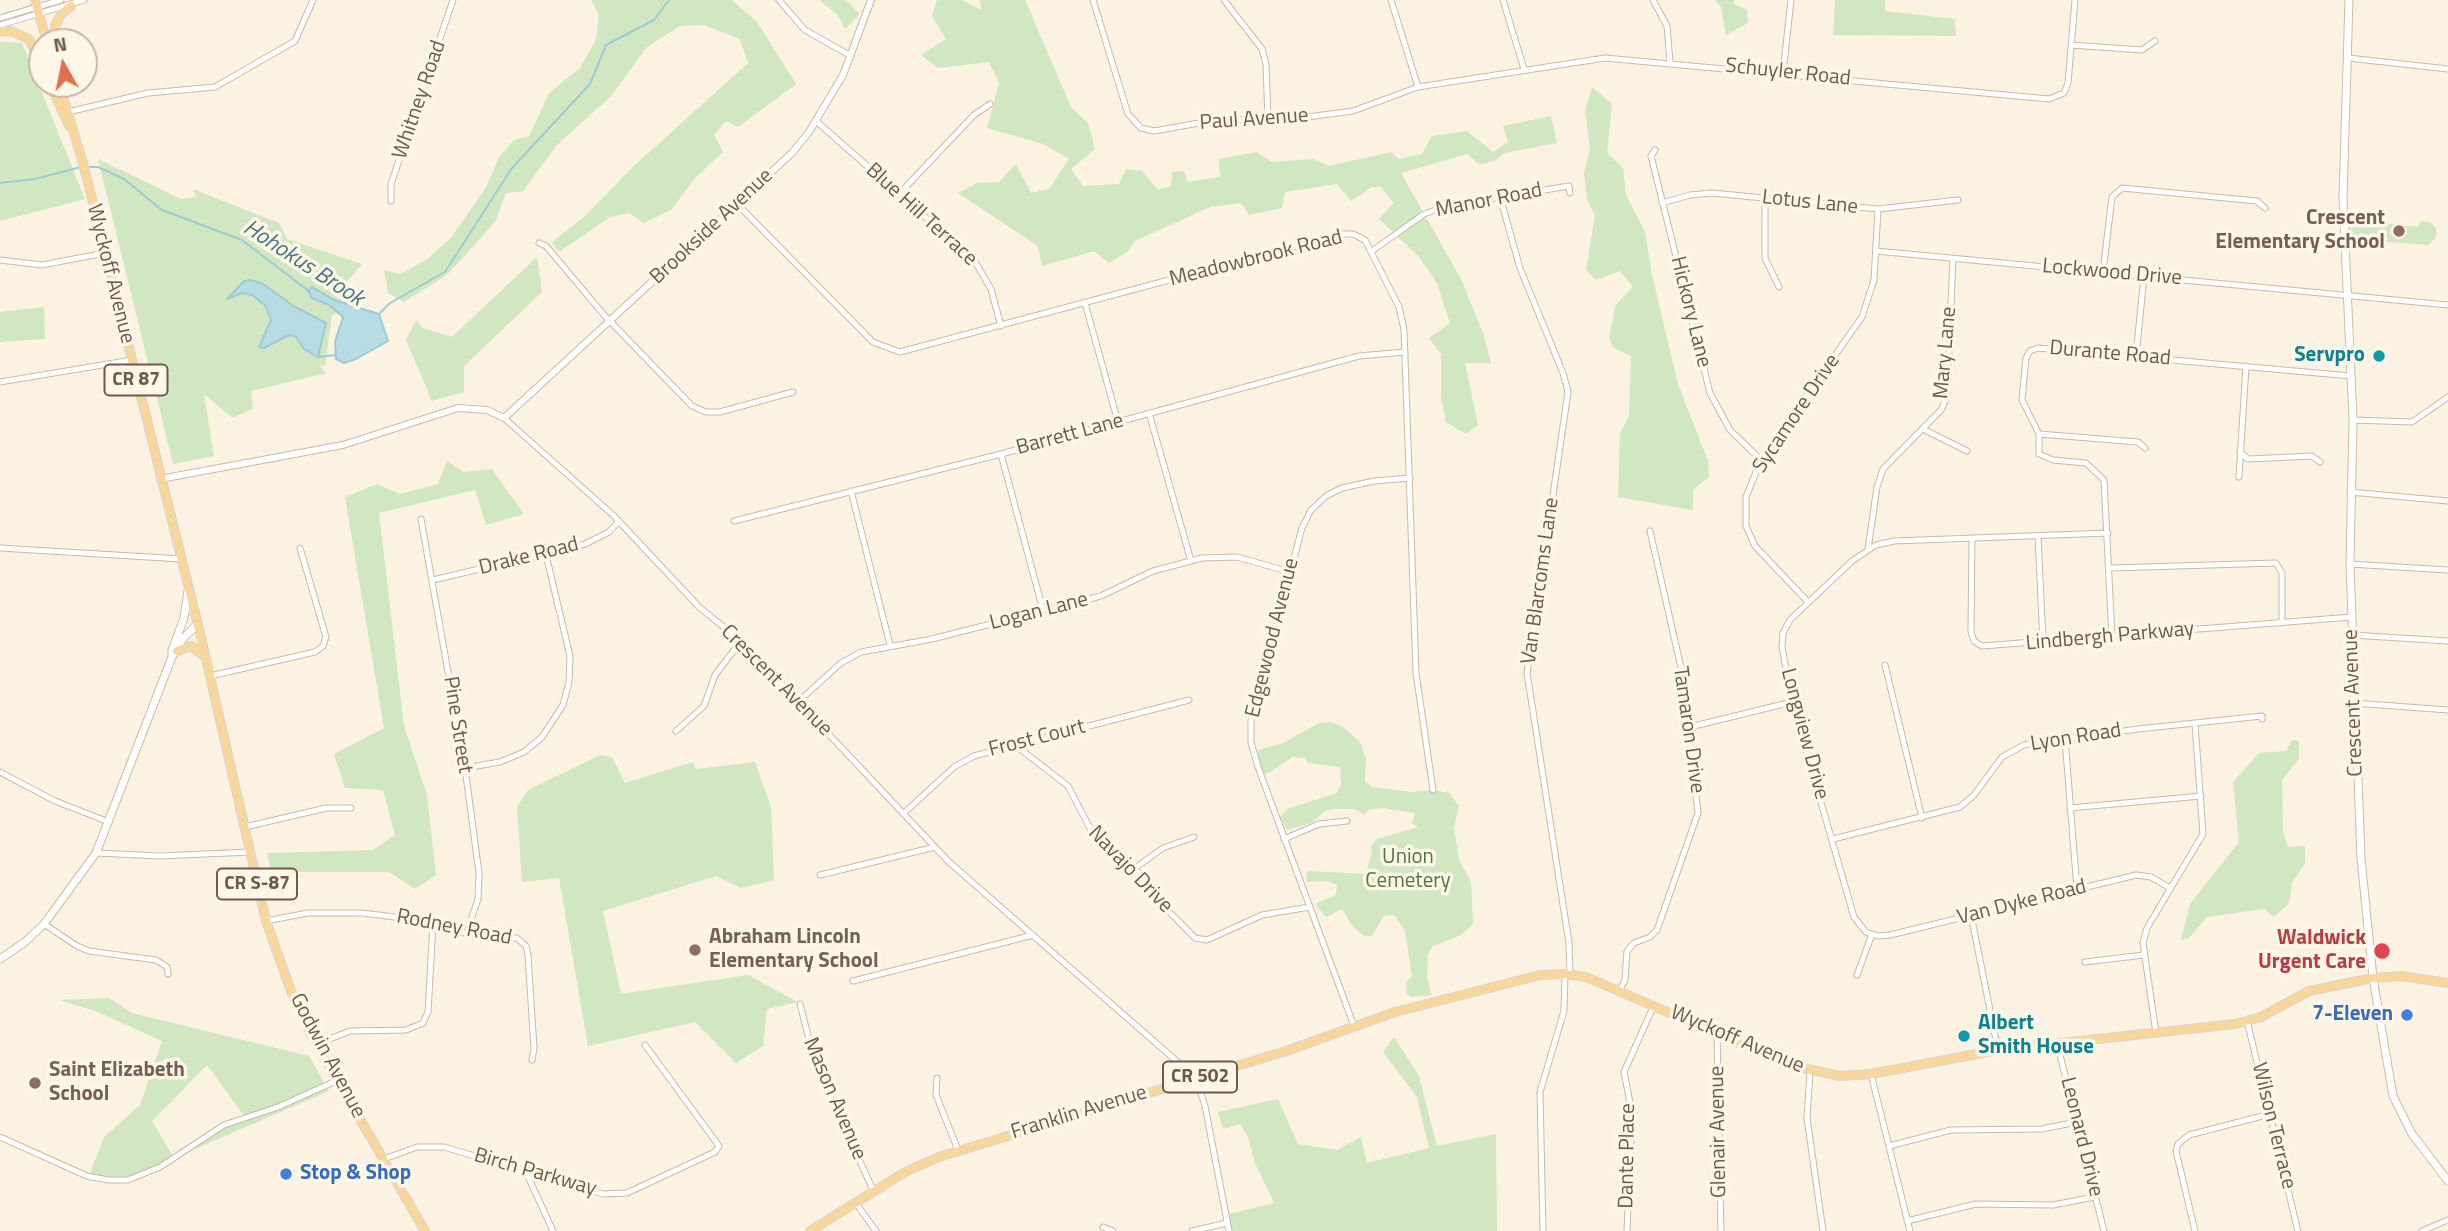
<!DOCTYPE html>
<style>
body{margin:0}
#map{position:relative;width:2448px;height:1231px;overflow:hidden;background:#fbf2e2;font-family:"Titillium Web",sans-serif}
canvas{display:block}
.north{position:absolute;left:28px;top:28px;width:70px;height:70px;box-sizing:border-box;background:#fef6e7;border:2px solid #c6b7a8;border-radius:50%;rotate:351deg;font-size:19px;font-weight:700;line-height:28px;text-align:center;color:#71584a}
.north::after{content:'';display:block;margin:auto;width:24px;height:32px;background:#e06f4b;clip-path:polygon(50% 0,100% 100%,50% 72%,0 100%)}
</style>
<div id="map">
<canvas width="2448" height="1231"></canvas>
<div class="north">N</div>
</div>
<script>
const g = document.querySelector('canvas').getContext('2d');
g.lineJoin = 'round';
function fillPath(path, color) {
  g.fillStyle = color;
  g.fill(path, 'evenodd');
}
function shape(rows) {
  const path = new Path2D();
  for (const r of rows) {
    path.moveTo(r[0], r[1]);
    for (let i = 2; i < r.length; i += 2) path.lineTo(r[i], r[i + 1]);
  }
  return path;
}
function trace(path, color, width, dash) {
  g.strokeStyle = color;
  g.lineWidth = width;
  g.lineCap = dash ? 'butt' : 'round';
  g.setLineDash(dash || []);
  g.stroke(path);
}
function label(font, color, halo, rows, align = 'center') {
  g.font = font + ' "Titillium Web",sans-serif';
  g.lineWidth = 7;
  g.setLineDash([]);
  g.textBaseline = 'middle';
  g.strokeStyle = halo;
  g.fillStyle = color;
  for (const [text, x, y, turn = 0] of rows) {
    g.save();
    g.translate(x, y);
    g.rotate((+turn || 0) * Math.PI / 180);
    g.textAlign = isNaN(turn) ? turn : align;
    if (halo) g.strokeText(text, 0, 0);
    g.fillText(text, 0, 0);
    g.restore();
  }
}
const green = shape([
 [591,0,732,0,757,22,796,84,738,127,726,121,714,135,723,152,695,178,671,210,644,223,629,213,610,217,559,252,552,242,583,218,636,164,748,63,740,39,704,25,680,26,647,47,611,96,556,146,523,191,506,193,495,222,447,275,404,302,388,293,384,270,401,274,426,260,451,238,487,186,499,157,514,140,529,136,549,93,580,68,596,40,599,14],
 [819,0,846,0,860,14,845,29,838,15],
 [937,0,962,0,981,10,980,0,1025,0,1071,107,1088,123,1095,149,1071,169,1083,186,1119,184,1126,169,1142,171,1158,190,1171,186,1172,172,1184,171,1188,182,1220,177,1219,159,1256,152,1272,162,1313,159,1329,166,1391,152,1399,159,1422,154,1432,136,1467,131,1493,152,1508,142,1503,126,1551,116,1557,143,1504,153,1496,160,1480,165,1467,154,1401,173,1462,281,1483,333,1491,363,1465,363,1478,425,1466,434,1446,422,1441,397,1441,354,1429,338,1450,323,1437,283,1419,257,1379,219,1394,203,1381,187,1372,187,1351,201,1337,184,1285,192,1282,208,1249,215,1241,203,1210,207,1135,241,1127,252,1109,263,1094,251,1042,266,1038,246,958,193,977,183,999,182,1016,164,1031,193,1049,189,1069,159,1043,144,987,128,999,83,989,62,938,68,921,55,946,39,932,16],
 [1715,0,1734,0,1734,4,1747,10,1748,23,1726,35,1721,7],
 [1835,0,1885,0,1885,11,1955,19,1956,36,1833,35],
 [0,42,22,43,85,199,0,221],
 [1592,87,1612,104,1607,153,1623,168,1626,195,1645,232,1652,275,1678,384,1708,461,1709,477,1693,490,1693,510,1618,497,1620,433,1629,416,1631,356,1614,348,1609,339,1615,306,1633,287,1620,271,1596,280,1586,270,1595,215,1587,199,1584,173,1590,149,1585,111],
 [98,159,181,199,196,197,193,189,279,223,287,239,362,264,335,296,348,304,332,316,325,366,319,365,327,373,251,391,253,408,233,418,204,394,214,456,173,464],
 [2354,216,2378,218,2380,223,2418,227,2421,221,2430,222,2436,228,2436,238,2428,245,2355,239,2348,231,2348,222],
 [537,257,542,292,464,366,464,392,432,401,406,340,416,320,423,328,452,337],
 [44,307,45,339,0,342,0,312],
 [447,461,464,472,492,469,524,514,486,525,475,490,379,513,404,726,427,795,436,875,415,889,389,872,271,872,267,853,373,850,395,835,383,790,345,788,334,754,384,728,345,497,377,484,400,494,438,484],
 [1330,722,1343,727,1360,742,1366,759,1365,782,1372,787,1412,792,1433,790,1449,793,1459,806,1454,827,1459,860,1471,882,1473,924,1461,935,1433,946,1428,954,1427,978,1432,995,1412,997,1407,994,1406,983,1412,976,1405,931,1394,915,1384,916,1372,936,1364,936,1353,927,1342,909,1326,917,1315,904,1336,895,1337,885,1327,881,1307,882,1306,873,1310,871,1366,874,1372,851,1371,846,1377,839,1418,827,1412,823,1415,813,1382,808,1368,810,1365,814,1353,809,1334,809,1325,811,1311,823,1287,830,1280,817,1287,809,1337,793,1341,784,1340,767,1308,763,1305,758,1293,757,1265,775,1258,758,1258,750,1283,743,1319,723],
 [2292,740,2299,741,2299,759,2282,780,2283,832,2288,847,2305,846,2305,863,2292,883,2289,903,2274,917,2264,909,2207,917,2189,938,2181,940,2190,904,2239,842,2233,782,2259,753,2286,751],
 [600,755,612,757,625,783,693,762,696,769,755,762,771,807,774,880,741,888,716,876,603,911,621,994,748,975,798,1002,767,1009,763,1046,736,1063,695,1022,588,1046,559,878,522,882,517,807,528,790],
 [109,998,132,1013,309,1056,329,1091,181,1155,244,1116,207,1065,152,1121,174,1158,123,1180,89,1176,104,1137,140,1105,162,1041,98,1012,59,1000],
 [1394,1037,1419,1076,1437,1146,1496,1134,1497,1231,1228,1231,1225,1215,1274,1203,1255,1163,1248,1137,1240,1124,1223,1129,1218,1112,1278,1099,1298,1144,1337,1150,1361,1137,1367,1163,1429,1148,1417,1097,1383,1052]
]);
const water = shape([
 [251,280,263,284,295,307,326,323,318,357,304,349,296,337,289,335,264,348,259,347,271,320,265,305,252,295,242,293,227,299,244,281,251,280],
 [312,287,334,300,379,314,388,341,356,359,344,363,336,359,335,342,343,317,329,305,312,298,308,291,312,287]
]);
const stream = shape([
 [87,167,98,167,124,179,162,210,242,240,310,292],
 [0,183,35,179,81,167],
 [380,313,390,303,445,272,512,168,590,84,606,45,654,20,669,0],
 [318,357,336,355]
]);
const minor = shape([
 [779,0,805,30,851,56],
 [1093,0,1128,114,1141,128,1154,131,1222,119,1277,121,1353,111,1418,87,1605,58,2049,99,2064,93,2068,83,2075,0],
 [1224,0,1262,49,1266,64,1268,121],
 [1391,0,1418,87],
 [1503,0,1524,69],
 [1653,0,1667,26,1670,62],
 [0,18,61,0],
 [0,25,84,0],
 [2071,45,2142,50,2155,41],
 [2348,58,2448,69],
 [1783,73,1791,0],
 [68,112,148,93,215,87,295,41,313,0],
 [816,121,974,260,991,289,1001,326],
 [1655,150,1651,156,1710,393,1730,430,1761,460],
 [899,194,974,115,990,104],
 [1500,197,1520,268,1563,373,1568,392,1527,673,1569,943,1570,974],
 [1765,199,1765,258,1779,287],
 [391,201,391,184,453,0],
 [1662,203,1690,195,1712,193,1878,209,1958,200],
 [738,205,873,342,900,352,1341,234,1353,234,1365,240,1399,307,1404,329,1416,673,1433,790],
 [539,243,546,246,605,316,692,406,706,412,720,412,793,392],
 [1372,251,1424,214,1446,206,1569,186,1570,193],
 [1876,251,2448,305],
 [0,260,42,265,105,253],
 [2103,272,2112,197,2122,188,2257,201,2265,208],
 [1085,303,1118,422],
 [2136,356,2144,276],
 [0,382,132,360],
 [1149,413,1191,561],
 [504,418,613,515,699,607,741,641,949,862,1196,1078,1205,1106,1229,1231],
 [2353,420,2412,422,2448,397],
 [1923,429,1967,451],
 [2039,434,2138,442,2145,448],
 [2240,452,2248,459,2312,456,2320,462],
 [1001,454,1043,610],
 [2239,477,2246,366],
 [851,491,890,645],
 [2350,492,2448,501],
 [421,519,465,768,479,873,478,899,467,932],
 [734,521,1001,454,1359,356,1405,352],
 [2108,533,1894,541,1876,545,1852,561,1790,620,1783,633,1782,647,1792,702,1854,917,1866,932,1878,936,1890,935,2136,875,2151,877,2170,888],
 [2038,536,2043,643],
 [1972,538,1971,632,1974,641,1982,646,2352,617],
 [0,548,181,559],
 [1868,549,1877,487,1883,469,1941,410,1947,397,1953,258],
 [2350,564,2448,570],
 [2110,568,2276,563,2282,573,2282,622],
 [433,580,585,544,609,532,619,521],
 [1808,602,1755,546,1746,526,1746,497,1761,460,1862,317,1874,280,1878,209],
 [2352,635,2448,641],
 [2112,637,2104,480,2086,463,2053,460,2039,454,2039,434,2022,400,2026,358,2030,351,2038,348,2351,376],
 [1885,665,1922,818],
 [210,676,315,652,323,646,326,637,300,548],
 [799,701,841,663,861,652,932,639,1101,596,1153,571,1202,558,1237,557,1290,572],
 [2354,703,2448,710],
 [1690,727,1792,702],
 [676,731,704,706,715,675,741,641],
 [2065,739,2077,889],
 [1015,745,1068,786,1092,832,1135,868,1159,901,1195,938,1207,940,1262,915,1310,907],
 [465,768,500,762,524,752,542,737,563,705,569,682,570,656,546,555],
 [0,772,55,801,109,822],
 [2070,808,2201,796],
 [904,813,954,767,974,756,1189,700],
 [245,827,326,808,351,808],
 [1284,839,1319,824,1347,821],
 [1833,839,1960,807,1974,795,2002,757,2024,745,2138,729,2262,716,2262,719],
 [96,853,160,856,250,852],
 [1135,868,1163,848,1194,837],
 [820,875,935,847],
 [1971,915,1998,1050],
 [266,921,308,913,362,913,410,919,484,938,517,938,526,946,528,955,534,1048,532,1060],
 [44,924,77,946,89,951,156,960,167,967,168,974],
 [2085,962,2144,955],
 [1857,975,1872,934],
 [853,981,1033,935],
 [1620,990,1625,980,1627,951,1634,943,1650,937,1657,930,1698,813,1682,672,1650,531],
 [800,1004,815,1063,874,1192],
 [2247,1021,2298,1231],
 [1354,1026,1258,767,1251,742,1251,721,1302,528,1311,510,1326,496,1342,488,1374,481,1410,478],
 [1717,1032,1721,1231],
 [2156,1033,2143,943,2147,928,2203,834,2195,724],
 [2057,1043,2104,1231],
 [317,1044,350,1031,406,1030,423,1023,428,1012,433,924],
 [1810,1072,1807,1118,1823,1231],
 [1871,1074,1910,1231],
 [937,1078,936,1095,958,1150],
 [0,1137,87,1176,108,1180,128,1180,160,1167,224,1125,278,1107,338,1080],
 [1889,1146,1951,1130,2042,1129,2077,1122],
 [384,1159,417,1147,444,1147,603,1194,627,1193,715,1152,719,1146,645,1045],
 [525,1170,553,1231],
 [855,1202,876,1231],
 [1907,1221,1976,1204,2053,1205,2095,1197],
 [1103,1227,1113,1231],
 [1192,1231,1227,1223],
 [1543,1231,1540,1092,1564,1011,1565,974],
 [1627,1231,1632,1113,1624,1072,1654,1005],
 [2195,1231,2176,1151,2178,1144,2189,1135,2270,1114],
 [2422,1231,2448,1220]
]);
const tertiary = shape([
 [160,479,343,445,458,408,487,410,504,418,792,153,809,132,843,75,871,0]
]);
const secondary = shape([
 [2349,0,2343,198,2353,420,2350,564,2361,858,2373,978,2393,1096,2412,1134,2448,1181],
 [172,657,172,650,184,618,188,591],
 [0,959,25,942,44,924,96,853,172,657,181,641,197,624]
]);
const primary = shape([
 [35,0,47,42],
 [0,31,11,31,29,39,42,64],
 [52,42,55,26,61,14,71,6],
 [50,84,69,126],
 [59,84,83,163,201,637,266,921,291,991,310,1033,425,1231],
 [177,651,191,646,204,656],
 [810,1231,905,1172,939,1157,1286,1051,1395,1012,1540,975,1565,974,1586,977,1793,1066,1840,1076,1871,1074,1998,1050,2235,1024,2261,1017,2309,991,2373,978,2402,976,2448,983]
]);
const markers = [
 [2399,231,7,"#8d6e63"],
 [2379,356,7,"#0f9aa8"],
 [695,950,7,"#8d6e63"],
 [2382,951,9,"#e0444e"],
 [2407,1015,7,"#3f7fe0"],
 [1964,1036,7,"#0f9aa8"],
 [35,1083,7,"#8d6e63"],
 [286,1174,7,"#3f7fe0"]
];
const shields = [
 [136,380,63],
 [257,884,80],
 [1200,1077,74]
];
const shieldNames = [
 ["CR 87",136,380],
 ["CR S-87",257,884],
 ["CR 502",1200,1077]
];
const streetNames = [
 ["Schuyler Road",1788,73,6],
 ["Whitney Road",420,100,-71],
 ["Paul Avenue",1254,120,-4],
 ["Manor Road",1489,201,-11],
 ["Lotus Lane",1810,203,6],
 ["Blue Hill Terrace",921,215,42],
 ["Brookside Avenue",712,227,-43],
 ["Meadowbrook Road",1256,259,-14],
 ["Lockwood Drive",2112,273,5],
 ["Wyckoff Avenue",110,274,76],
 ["Hickory Lane",1690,312,76],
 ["Mary Lane",1946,353,-85],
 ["Durante Road",2110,354,5],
 ["Sycamore Drive",1797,414,-56],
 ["Barrett Lane",1070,435,-15],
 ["Drake Road",529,557,-14],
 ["Van Blarcoms Lane",1541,581,-82],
 ["Logan Lane",1039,612,-14],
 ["Lindbergh Parkway",2110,637,-5],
 ["Edgewood Avenue",1273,638,-76],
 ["Crescent Avenue",776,681,45],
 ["Crescent Avenue",2354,703,-92],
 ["Pine Street",457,725,81],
 ["Tamaron Drive",1688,730,82],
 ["Longview Drive",1804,734,75],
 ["Lyon Road",2076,738,-9],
 ["Frost Court",1037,739,-14],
 ["Navajo Drive",1130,870,46],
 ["Van Dyke Road",2022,903,-14],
 ["Rodney Road",454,928,11],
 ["Wyckoff Avenue",1737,1040,23],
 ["Godwin Avenue",327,1056,62],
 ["Mason Avenue",834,1099,67],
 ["Franklin Avenue",1079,1113,-17],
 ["Wilson Terrace",2273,1126,76],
 ["Glenair Avenue",1719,1132,-91],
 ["Leonard Drive",2081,1137,76],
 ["Dante Place",1628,1156,-89],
 ["Birch Parkway",535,1173,16]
];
const educationNames = [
 ["Crescent",2385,219,"right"],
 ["Elementary School",2385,243,"right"],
 ["Abraham Lincoln",709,938],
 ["Elementary School",709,962],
 ["Saint Elizabeth",49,1071],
 ["School",49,1095]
];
const cultureNames = [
 ["Servpro",2365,356],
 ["Albert",1978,1024,"left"],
 ["Smith House",1978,1048,"left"]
];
const parkNames = [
 ["Union",1408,858],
 ["Cemetery",1408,882]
];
const healthNames = [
 ["Waldwick",2366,939],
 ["Urgent Care",2366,963]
];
const shopNames = [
 ["7-Eleven",2393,1015],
 ["Stop & Shop",300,1174,"left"]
];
const waterNames = [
 ["Hohokus Brook",303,264,33]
];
fillPath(green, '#d0e7c1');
fillPath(water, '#b7dce3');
trace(water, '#9ecbd4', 2);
trace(stream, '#9ecbd4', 2);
trace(minor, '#cbb9a9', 7);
trace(tertiary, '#cbb9a9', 8);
trace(secondary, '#d0bba9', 9);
trace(primary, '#dad4d0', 10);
trace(minor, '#fff', 5);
trace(tertiary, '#fff', 6);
trace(secondary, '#fff', 7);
trace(primary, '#f7d79c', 8);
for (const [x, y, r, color] of markers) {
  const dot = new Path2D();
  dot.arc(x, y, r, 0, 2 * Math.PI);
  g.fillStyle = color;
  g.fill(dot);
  trace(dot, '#fef6e7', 2.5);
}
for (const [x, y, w] of shields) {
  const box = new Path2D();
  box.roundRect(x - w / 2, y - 15.5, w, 31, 5);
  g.fillStyle = '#fef6e7';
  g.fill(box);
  trace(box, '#71584a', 2);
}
label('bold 19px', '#71584a', null, shieldNames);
label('21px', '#71584a', '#fef6e7', streetNames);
label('bold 21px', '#785e54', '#fef6e7', educationNames, 'left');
label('bold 21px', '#0d838f', '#fef6e7', cultureNames, 'right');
label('21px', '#517742', '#fef6e7', parkNames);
label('bold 21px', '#be3a42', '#fef6e7', healthNames, 'right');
label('bold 21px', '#366cbe', '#fef6e7', shopNames, 'right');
label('italic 23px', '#457884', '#fef6e7', waterNames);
</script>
